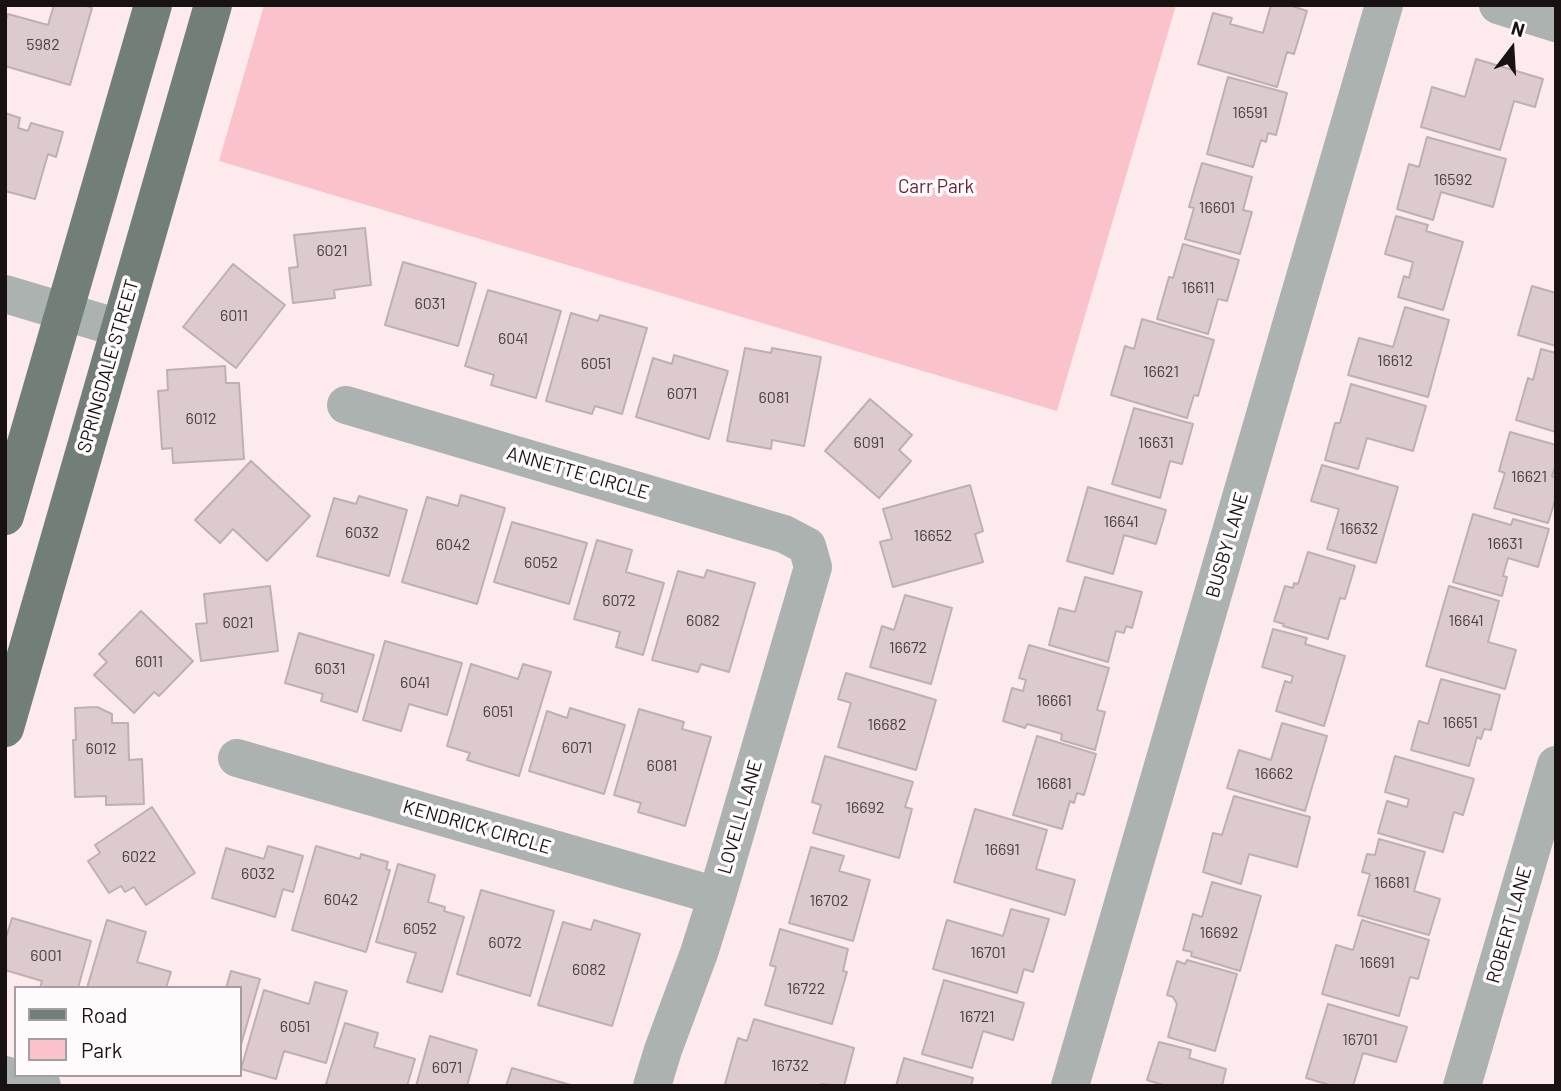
<!DOCTYPE html>
<style>
body{margin:0}
#map{position:relative;width:1561px;height:1091px;overflow:hidden;background:#fceaec;font-family:Barlow,sans-serif}
canvas{display:block}
.frame{position:absolute;inset:0;border:7px solid #181213;pointer-events:none}
.legend{position:absolute;left:14px;top:986px;width:228px;height:91px;box-sizing:border-box;background:#fffbfc;border:2px solid #a39e9f;margin:0;padding:9px 12px;list-style:none;font-size:21px;color:#181213}
.legend li{display:flex;align-items:center;gap:14px;height:35px}
.legend b{width:35px;border:2px solid #a39e9f}
.north{position:absolute;left:1477px;top:14px;width:70px;height:70px;-webkit-text-stroke:5px #fffbfc;paint-order:stroke;rotate:17deg;font-size:19px;font-weight:700;line-height:28px;text-align:center;color:#181213}
.north::after{content:'';display:block;margin:auto;width:24px;height:32px;background:#181213;clip-path:polygon(50% 0,100% 100%,50% 72%,0 100%)}
</style>
<div id="map">
<canvas width="1561" height="1091"></canvas>
<div class="frame"></div>
<ul class="legend">
<li><b style="height:9px;background:#727f79"></b>Road</li>
<li><b style="height:19px;background:#fac3cb"></b>Park</li>
</ul>
<div class="north">N</div>
</div>
<script>
const g = document.querySelector('canvas').getContext('2d');
g.lineJoin = 'round';
function fillPath(path, color) {
  g.fillStyle = color;
  g.fill(path, 'evenodd');
}
function shape(rows) {
  const path = new Path2D();
  for (const r of rows) {
    path.moveTo(r[0], r[1]);
    for (let i = 2; i < r.length; i += 2) path.lineTo(r[i], r[i + 1]);
  }
  return path;
}
function trace(path, color, width, dash) {
  g.strokeStyle = color;
  g.lineWidth = width;
  g.lineCap = dash ? 'butt' : 'round';
  g.setLineDash(dash || []);
  g.stroke(path);
}
function label(font, color, halo, rows, align = 'center') {
  g.font = font + ' Barlow,sans-serif';
  g.lineWidth = 7;
  g.setLineDash([]);
  g.textBaseline = 'middle';
  g.strokeStyle = halo;
  g.fillStyle = color;
  for (const [text, x, y, turn = 0] of rows) {
    g.save();
    g.translate(x, y);
    g.rotate((+turn || 0) * Math.PI / 180);
    g.textAlign = isNaN(turn) ? turn : align;
    if (halo) g.strokeText(text, 0, 0);
    g.fillText(text, 0, 0);
    g.restore();
  }
}
const green = shape([
 [264,5,1176,5,1057,411,219,161]
]);
const building = shape([
 [54,5,84,5,92,8,70,85,5,66,5,23,8,14,48,25,54,5],
 [1271,5,1289,5,1307,11,1294,54,1287,52,1277,87,1198,64,1213,13,1232,18,1230,24,1263,33,1271,5],
 [1476,59,1543,79,1535,107,1514,101,1500,150,1421,127,1432,87,1465,97,1476,59],
 [1228,77,1287,93,1276,135,1268,133,1266,142,1261,140,1253,167,1207,154,1228,77],
 [5,113,20,118,18,128,28,131,31,123,63,132,56,157,48,154,35,199,5,191,5,113],
 [1427,137,1506,159,1493,207,1441,192,1433,220,1397,209,1409,164,1419,167,1427,137],
 [1202,163,1252,177,1243,210,1252,212,1240,254,1185,239,1194,208,1189,207,1202,163],
 [1396,216,1428,225,1426,231,1463,242,1443,310,1398,297,1404,276,1409,278,1413,262,1385,254,1396,216],
 [365,228,371,285,334,290,335,298,293,303,289,268,298,267,294,235,365,228],
 [1183,244,1239,260,1227,301,1218,299,1208,334,1157,319,1169,277,1173,278,1183,244],
 [403,262,476,283,458,346,385,325,403,262],
 [233,264,285,305,236,368,183,327,233,264],
 [1532,286,1556,293,1556,346,1518,335,1532,286],
 [488,290,561,311,536,398,491,385,494,375,465,366,488,290],
 [1405,307,1449,320,1428,397,1348,375,1359,338,1393,347,1405,307],
 [571,313,598,321,600,315,647,328,622,414,595,406,592,414,546,401,571,313],
 [1142,319,1214,340,1198,396,1194,395,1187,418,1111,395,1125,346,1134,349,1142,319],
 [745,348,771,353,772,348,821,357,804,446,772,440,771,449,727,441,745,348],
 [1541,349,1556,353,1556,432,1516,420,1528,378,1533,380,1541,349],
 [674,355,728,371,709,439,636,417,653,358,672,364,674,355],
 [225,366,226,383,239,383,244,459,173,463,172,448,162,449,158,391,168,390,167,370,225,366],
 [1351,384,1426,406,1413,451,1367,438,1358,469,1325,460,1335,423,1340,423,1351,384],
 [870,399,912,435,899,450,911,461,879,498,825,451,870,399],
 [1134,408,1193,424,1182,464,1170,461,1160,498,1112,484,1134,408],
 [1510,432,1556,445,1556,464,1552,476,1556,477,1556,497,1548,523,1494,508,1505,473,1499,471,1510,432],
 [251,461,310,516,267,561,233,529,220,543,195,520,251,461],
 [1322,465,1398,487,1376,563,1327,549,1339,509,1311,501,1322,465],
 [970,485,983,531,975,534,983,562,893,587,880,542,892,539,883,509,970,485],
 [1088,487,1166,510,1156,544,1124,535,1113,574,1067,561,1088,487],
 [461,495,505,508,477,604,402,582,427,497,458,506,461,495],
 [359,496,407,510,389,576,317,556,334,498,356,504,359,496],
 [1473,514,1511,525,1513,519,1549,529,1538,567,1508,558,1503,576,1507,577,1502,596,1453,582,1473,514],
 [512,522,587,543,569,604,494,582,512,522],
 [597,540,632,550,626,572,664,583,643,655,616,647,620,632,574,619,597,540],
 [1308,552,1355,566,1345,599,1340,598,1328,639,1283,626,1284,624,1274,621,1285,586,1293,588,1294,583,1298,584,1308,552],
 [707,570,755,583,729,672,701,664,698,672,652,660,678,571,704,578,707,570],
 [1085,577,1142,592,1132,628,1126,626,1124,633,1116,631,1108,662,1049,645,1059,608,1075,612,1085,577],
 [270,586,278,651,201,661,196,624,207,623,204,594,270,586],
 [1449,586,1499,601,1488,642,1516,650,1505,689,1426,666,1449,586],
 [905,595,952,608,931,684,870,667,882,626,894,630,905,595],
 [141,611,193,661,159,696,154,692,134,713,94,675,107,662,99,654,141,611],
 [1273,629,1307,638,1305,644,1345,656,1324,726,1276,711,1285,681,1291,683,1293,676,1262,667,1273,629],
 [299,633,374,655,357,712,321,701,323,694,285,683,299,633],
 [385,641,462,663,447,715,409,704,401,731,363,720,385,641],
 [1029,645,1109,668,1097,710,1105,712,1095,750,1061,740,1062,734,1027,724,1025,728,1003,721,1012,688,1023,691,1026,680,1019,678,1029,645],
 [471,664,518,679,523,664,551,672,519,776,467,760,470,753,447,746,471,664],
 [846,673,936,700,916,770,838,747,851,703,838,699,846,673],
 [1441,679,1500,695,1491,730,1484,729,1481,739,1477,737,1469,766,1411,750,1419,721,1428,724,1441,679],
 [97,707,112,714,112,723,128,723,129,760,142,759,144,804,106,805,106,796,75,797,73,740,76,740,75,708,97,707],
 [570,708,625,725,604,794,529,771,547,711,567,718,570,708],
 [639,709,684,722,682,729,711,737,685,826,638,812,641,803,614,795,639,709],
 [1282,723,1327,736,1305,811,1227,788,1239,750,1271,760,1282,723],
 [1037,736,1096,754,1084,795,1077,793,1074,803,1070,801,1062,829,1013,815,1037,736],
 [825,756,913,782,905,807,912,809,899,858,813,833,821,805,812,802,825,756],
 [1395,756,1474,779,1463,815,1454,812,1443,852,1378,833,1387,801,1407,807,1409,799,1385,792,1395,756],
 [1234,796,1310,817,1297,867,1249,854,1241,884,1203,872,1213,833,1222,835,1234,796],
 [152,807,195,873,146,905,134,887,125,892,121,886,109,893,88,861,100,853,95,845,152,807],
 [975,809,1047,830,1036,869,1075,880,1065,915,954,882,975,809],
 [1379,839,1425,852,1414,891,1440,899,1429,935,1358,915,1370,874,1362,872,1367,854,1375,855,1379,839],
 [268,846,303,856,293,892,283,889,275,917,212,898,226,848,264,859,268,846],
 [316,846,360,859,361,854,388,862,386,869,390,870,366,952,292,930,316,846],
 [811,847,844,856,839,871,870,880,853,941,789,923,811,847],
 [398,864,435,875,428,902,445,907,444,911,464,917,442,992,407,982,416,953,376,942,398,864],
 [1212,882,1261,896,1240,971,1191,956,1192,952,1183,950,1193,914,1202,917,1212,882],
 [481,890,554,911,530,996,457,974,481,890],
 [1011,909,1049,919,1033,972,1024,969,1017,993,933,969,947,920,1003,936,1011,909],
 [12,918,91,941,78,988,40,988,42,981,5,970,5,941,12,918],
 [107,920,146,932,137,962,171,972,166,988,87,988,107,920],
 [594,920,640,934,612,1026,538,1005,563,922,591,930,594,920],
 [1362,920,1429,940,1418,979,1410,977,1399,1016,1322,994,1336,945,1353,950,1362,920],
 [780,929,848,949,843,971,847,972,832,1024,765,1005,776,967,770,965,780,929],
 [1187,960,1237,974,1215,1051,1168,1037,1177,1004,1173,997,1167,995,1177,961,1185,964,1187,960],
 [231,971,260,979,240,1048,240,988,226,988,231,971],
 [944,980,1024,1003,1013,1040,983,1031,972,1068,922,1054,944,980],
 [315,982,347,991,326,1063,284,1051,276,1079,241,1069,264,990,309,1004,315,982],
 [1328,1004,1407,1027,1396,1062,1363,1053,1353,1086,1333,1086,1306,1078,1328,1004],
 [754,1019,854,1048,844,1086,821,1084,820,1086,732,1086,725,1084,738,1038,747,1041,754,1019],
 [345,1023,378,1033,374,1047,415,1059,407,1086,333,1086,326,1084,345,1023],
 [430,1036,477,1050,467,1086,416,1086,430,1036],
 [1159,1042,1191,1050,1189,1058,1226,1069,1222,1086,1166,1086,1147,1080,1159,1042],
 [904,1058,973,1078,971,1086,896,1086,904,1058],
 [512,1068,574,1086,506,1086,512,1068]
]);
const minor = shape([
 [1498,5,1556,23],
 [5,294,119,328],
 [346,405,784,534,807,546,813,567,717,896,699,953,663,1050,652,1086],
 [237,758,717,896],
 [5,1075,42,1086],
 [1070,1086,1384,5],
 [1462,1086,1556,765]
]);
const major = shape([
 [5,516,153,5],
 [5,728,213,5]
]);
const numberNames = [
 ["5982",43,45],
 ["16591",1250,113],
 ["16592",1453,180],
 ["16601",1217,208],
 ["6021",332,251],
 ["16611",1198,288],
 ["6031",430,304],
 ["6011",234,316],
 ["6041",513,339],
 ["16612",1395,361],
 ["6051",596,364],
 ["16621",1161,372],
 ["6071",682,394],
 ["6081",774,398],
 ["6012",201,419],
 ["6091",869,443],
 ["16631",1156,443],
 ["16621",1529,477],
 ["16641",1121,522],
 ["16632",1359,529],
 ["6032",362,533],
 ["16652",933,536],
 ["16631",1505,544],
 ["6042",453,545],
 ["6052",541,563],
 ["6072",619,601],
 ["6082",703,621],
 ["16641",1466,621],
 ["6021",238,623],
 ["16672",908,648],
 ["6011",149,662],
 ["6031",330,669],
 ["6041",415,683],
 ["16661",1054,701],
 ["6051",498,712],
 ["16651",1460,723],
 ["16682",887,725],
 ["6071",577,748],
 ["6012",101,749],
 ["6081",662,766],
 ["16662",1274,774],
 ["16681",1054,784],
 ["16692",865,808],
 ["16691",1002,850],
 ["6022",139,857],
 ["6032",258,874],
 ["16681",1392,883],
 ["6042",341,900],
 ["16702",829,901],
 ["6052",420,929],
 ["16692",1219,933],
 ["6072",505,943],
 ["16701",988,953],
 ["6001",46,956],
 ["16691",1377,963],
 ["6082",589,970],
 ["16722",806,989],
 ["16721",977,1017],
 ["6051",295,1027],
 ["16701",1360,1040],
 ["16732",790,1066],
 ["6071",447,1068]
];
const parkNames = [
 ["Carr Park",936,187]
];
const streetNames = [
 ["SPRINGDALE STREET",108,366,-74],
 ["ANNETTE CIRCLE",578,473,16],
 ["BUSBY LANE",1227,545,-74],
 ["LOVELL LANE",740,817,-74],
 ["KENDRICK CIRCLE",477,827,16],
 ["ROBERT LANE",1509,925,-74]
];
fillPath(green, '#fac3cb');
fillPath(building, '#dccacc');
trace(building, '#c0afb2', 2);
trace(minor, '#abb2af', 38);
trace(major, '#727f79', 38);
label('16px', '#494041', null, numberNames);
label('19px', '#651f31', '#fffbfc', parkNames);
label('19px', '#181213', '#fffbfc', streetNames);
</script>
